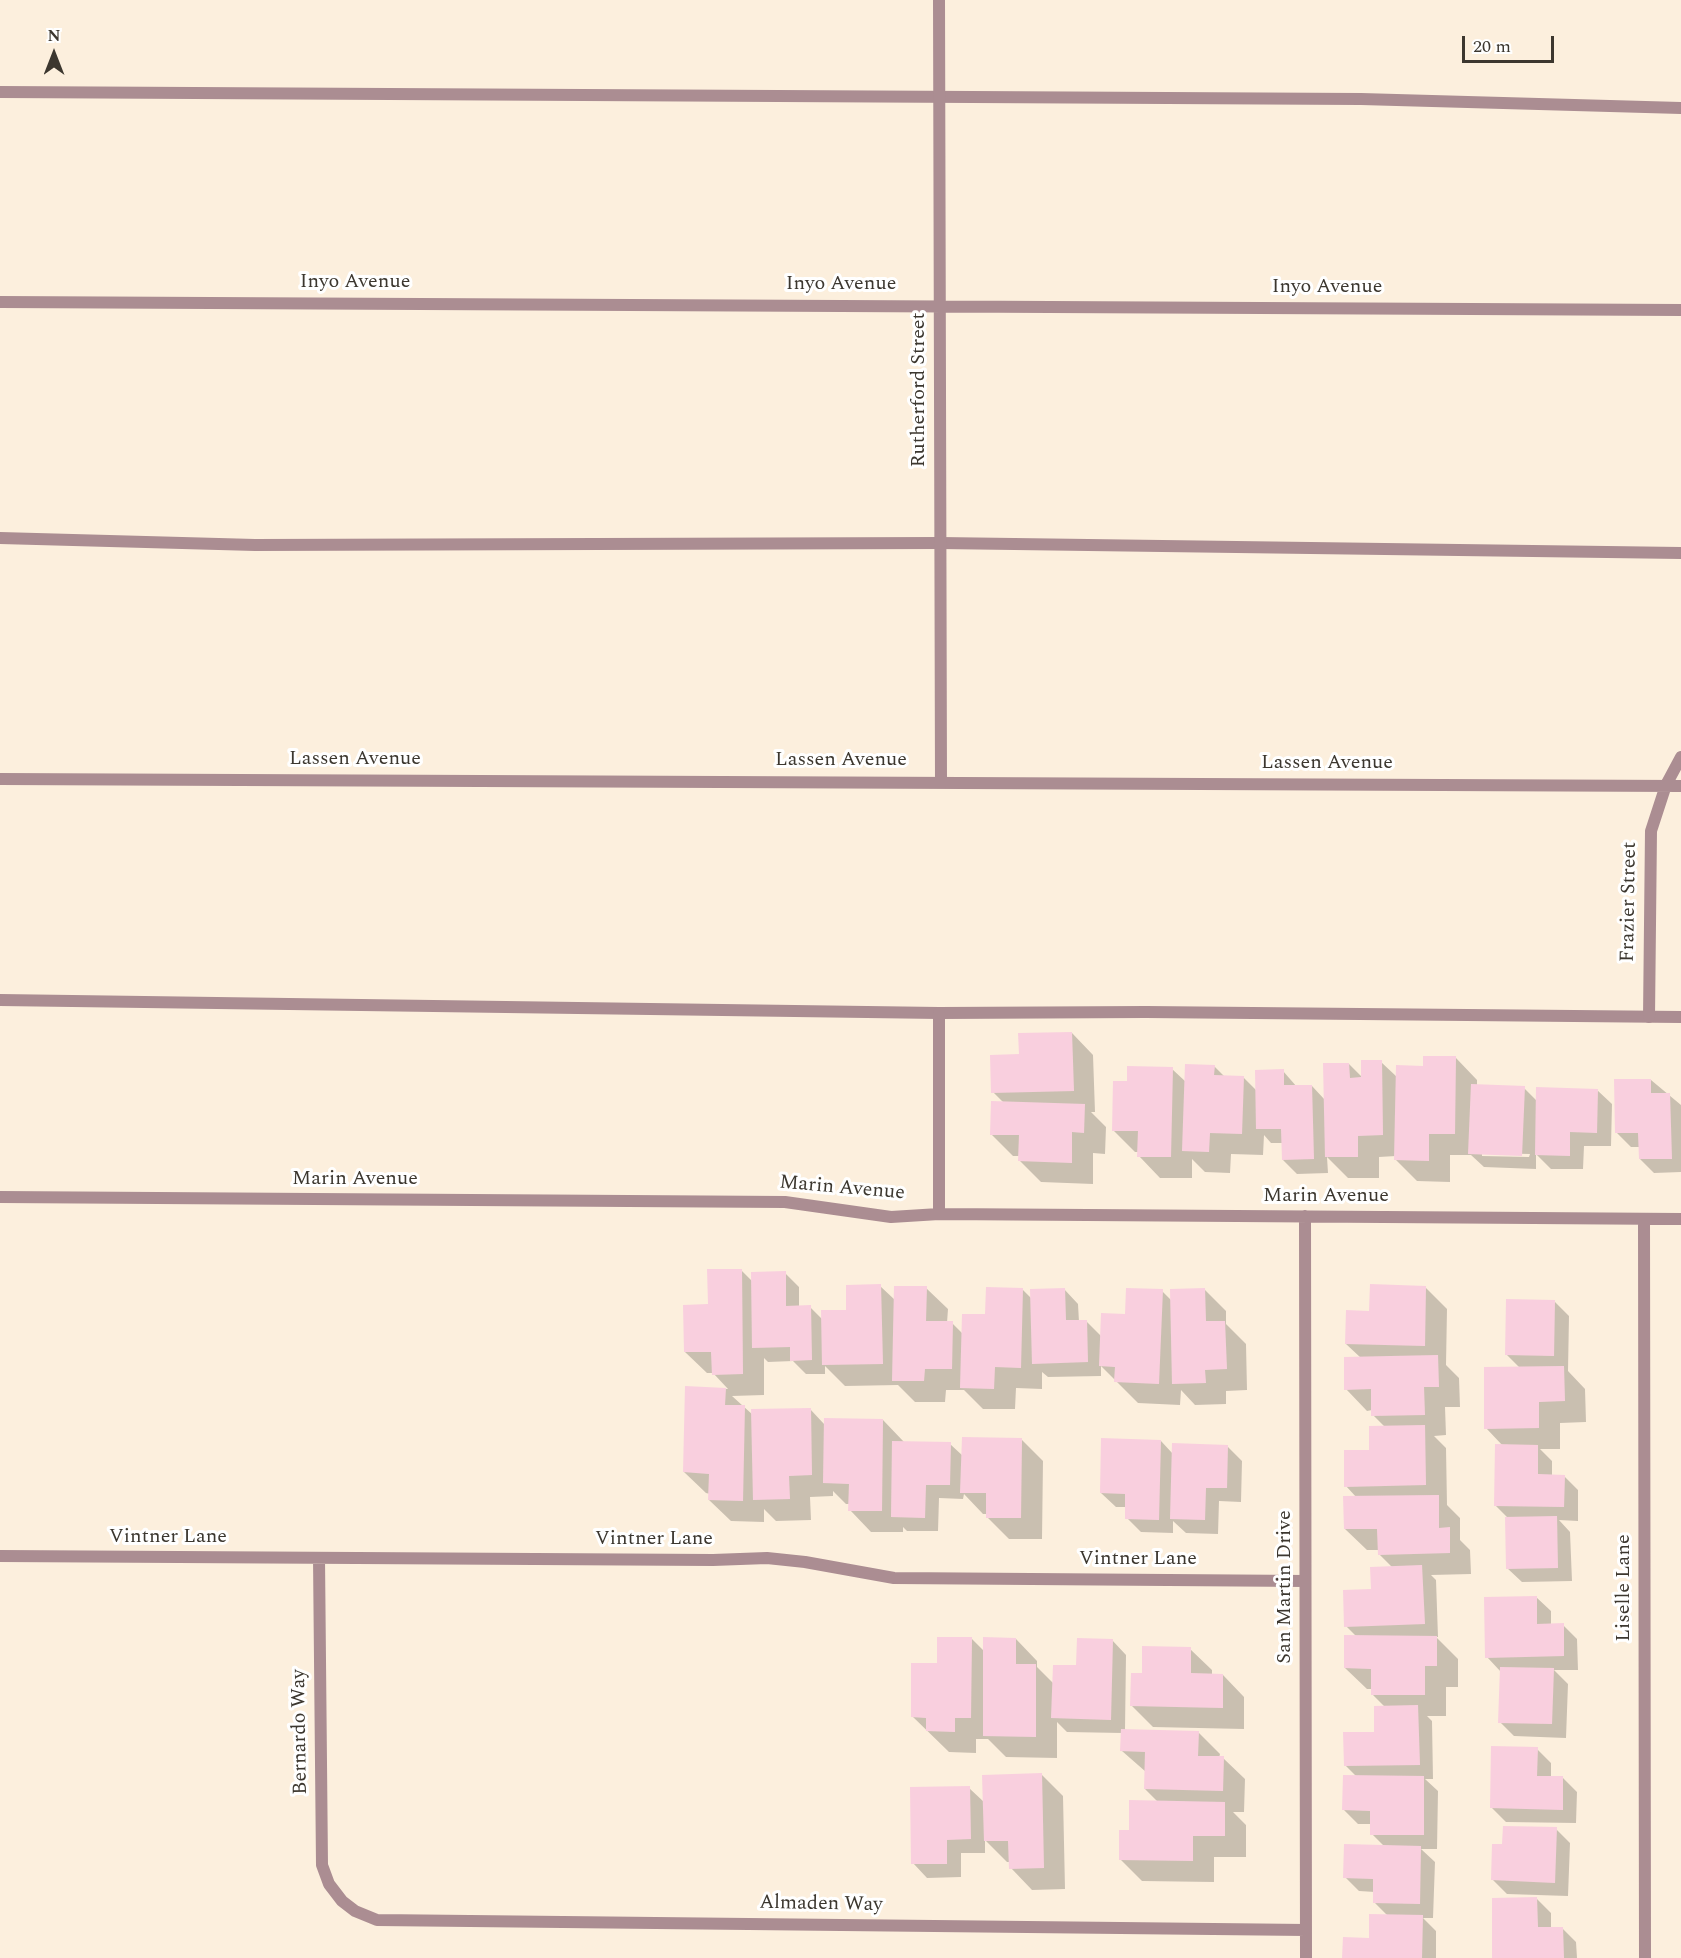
<!DOCTYPE html>
<style>
body{margin:0}
#map{position:relative;width:1681px;height:1958px;overflow:hidden;background:#fcefdd;font-family:Spectral,serif}
canvas{display:block}
.north{position:absolute;left:24px;top:24px;width:60px;height:60px;-webkit-text-stroke:4px #fff;paint-order:stroke;rotate:0deg;font-size:16px;font-weight:700;line-height:24px;text-align:center;color:#3c372f}
.north::after{content:'';display:block;margin:auto;width:21px;height:27px;background:#3c372f;clip-path:polygon(50% 0,100% 100%,50% 72%,0 100%)}
.scale{position:absolute;left:1462px;top:36px;width:92px;height:27px;box-sizing:border-box;border:3px solid #3c372f;border-top:0;padding-left:8px;font-size:18px;line-height:21px;white-space:nowrap;color:#3c372f;-webkit-text-stroke:4px #fff;paint-order:stroke}
</style>
<div id="map">
<canvas width="1681" height="1958"></canvas>
<div class="north">N</div>
<div class="scale">20 m</div>
</div>
<script>
const g = document.querySelector('canvas').getContext('2d');
g.lineJoin = 'round';
function fillPath(path, color) {
  g.fillStyle = color;
  g.fill(path, 'evenodd');
}
function shape(rows) {
  const path = new Path2D();
  for (const r of rows) {
    path.moveTo(r[0], r[1]);
    for (let i = 2; i < r.length; i += 2) path.lineTo(r[i], r[i + 1]);
  }
  return path;
}
function trace(path, color, width, dash) {
  g.strokeStyle = color;
  g.lineWidth = width;
  g.lineCap = dash ? 'butt' : 'round';
  g.setLineDash(dash || []);
  g.stroke(path);
}
function label(font, color, halo, rows, align = 'center') {
  g.font = font + ' Spectral,serif';
  g.lineWidth = 6;
  g.setLineDash([]);
  g.textBaseline = 'middle';
  g.strokeStyle = halo;
  g.fillStyle = color;
  for (const [text, x, y, turn = 0] of rows) {
    g.save();
    g.translate(x, y);
    g.rotate((+turn || 0) * Math.PI / 180);
    g.textAlign = isNaN(turn) ? turn : align;
    if (halo) g.strokeText(text, 0, 0);
    g.fillText(text, 0, 0);
    g.restore();
  }
}
const shadow = shape([
 [1072,1033,1093,1055,1095,1112,1091,1112,1106,1127,1105,1154,1093,1153,1093,1184,1041,1182,1020,1161,1020,1156,1013,1156,991,1134,1004,1103,993,1092,1020,1056],
 [1456,1058,1477,1080,1477,1086,1524,1088,1537,1101,1597,1090,1612,1104,1611,1146,1584,1146,1583,1169,1551,1169,1536,1154,1536,1169,1484,1167,1471,1155,1450,1155,1450,1182,1417,1181,1396,1160,1396,1156,1379,1157,1379,1178,1348,1178,1327,1157,1328,1173,1297,1174,1283,1160,1283,1143,1271,1143,1264,1135,1263,1155,1231,1154,1230,1173,1205,1172,1192,1159,1192,1178,1160,1178,1139,1156,1139,1152,1135,1152,1113,1130,1129,1083,1172,1069,1186,1082,1214,1066,1225,1077,1243,1077,1256,1090,1283,1071,1297,1087,1312,1086,1325,1100,1349,1064,1363,1078,1381,1062,1397,1077],
 [1482,1153,1530,1154,1529,1157,1482,1156],
 [1651,1080,1681,1105,1681,1172,1654,1173,1640,1159,1640,1147,1631,1147,1617,1133],
 [741,1270,752,1281,785,1273,799,1287,799,1307,810,1307,822,1319,848,1311,880,1286,895,1300,926,1288,948,1309,947,1323,952,1323,963,1334,1022,1289,1032,1299,1064,1289,1078,1304,1079,1322,1086,1321,1102,1337,1162,1291,1171,1300,1204,1289,1226,1311,1226,1324,1246,1344,1247,1390,1226,1391,1226,1404,1195,1405,1181,1390,1180,1405,1138,1403,1101,1366,1101,1376,1048,1377,1042,1372,1042,1389,1016,1388,1015,1409,983,1409,964,1390,946,1390,945,1402,915,1402,898,1385,845,1386,825,1366,825,1374,806,1374,793,1361,768,1362,764,1358,764,1395,732,1396,753,1415,810,1409,825,1425,883,1420,904,1442,950,1444,963,1456,1022,1440,1043,1461,1042,1539,1009,1539,987,1517,987,1514,983,1514,964,1494,963,1499,939,1498,938,1531,907,1531,903,1527,903,1532,871,1532,850,1510,850,1504,846,1504,833,1491,833,1496,810,1497,811,1520,776,1521,764,1509,764,1522,731,1521,709,1500,710,1494,706,1493,684,1472,687,1388,728,1389,713,1373,707,1373,685,1352,709,1306],
 [1425,1287,1447,1309,1446,1365,1459,1378,1460,1407,1445,1407,1446,1435,1434,1436,1446,1448,1447,1505,1460,1518,1460,1540,1470,1550,1471,1574,1431,1575,1436,1580,1438,1637,1436,1637,1458,1659,1458,1687,1446,1687,1446,1716,1427,1716,1432,1721,1433,1779,1425,1779,1438,1791,1437,1849,1421,1849,1435,1862,1433,1918,1423,1918,1436,1931,1436,1958,1344,1958,1370,1939,1388,1916,1375,1903,1375,1892,1359,1891,1345,1877,1385,1847,1372,1834,1372,1824,1358,1824,1344,1810,1356,1776,1345,1765,1376,1733,1385,1707,1373,1695,1373,1689,1367,1689,1345,1668,1356,1636,1346,1626,1392,1567,1379,1554,1379,1550,1367,1550,1345,1529,1357,1498,1346,1486,1385,1427,1373,1415,1372,1410,1367,1411,1346,1389,1361,1358,1346,1344,1371,1312],
 [1555,1302,1569,1316,1568,1371,1585,1389,1586,1422,1560,1423,1560,1449,1540,1449,1552,1461,1552,1476,1564,1476,1578,1490,1578,1521,1559,1520,1570,1532,1572,1581,1522,1582,1507,1568,1509,1519,1495,1505,1503,1446,1486,1428,1520,1368,1506,1354],
 [1161,1441,1173,1454,1228,1447,1242,1461,1241,1502,1219,1501,1218,1534,1186,1533,1173,1521,1173,1533,1141,1532,1127,1518,1127,1507,1116,1507,1101,1493],
 [1536,1597,1551,1611,1551,1625,1563,1625,1577,1639,1578,1670,1554,1670,1568,1684,1566,1738,1514,1736,1500,1722,1501,1672,1487,1657],
 [971,1638,985,1652,1016,1639,1037,1661,1037,1667,1054,1684,1112,1640,1126,1655,1125,1730,1198,1732,1220,1754,1219,1758,1223,1758,1245,1779,1244,1812,1233,1812,1246,1825,1246,1857,1214,1857,1214,1882,1142,1881,1120,1859,1131,1831,1158,1802,1145,1789,1146,1772,1122,1751,1122,1733,1067,1732,1057,1722,1057,1758,1006,1757,988,1739,976,1739,976,1753,949,1752,912,1716,938,1665],
 [1190,1649,1212,1670,1212,1675,1223,1675,1244,1697,1244,1729,1153,1727,1132,1706,1143,1675],
 [1537,1749,1551,1763,1551,1777,1563,1778,1577,1792,1576,1823,1506,1822,1492,1808],
 [1041,1774,1063,1796,1065,1889,1032,1890,1011,1868,1011,1862,1007,1862,985,1840,985,1853,961,1853,961,1877,927,1878,913,1863,969,1788,984,1802],
 [1556,1829,1570,1843,1568,1896,1507,1894,1493,1880,1504,1846],
 [1537,1899,1551,1913,1551,1928,1562,1928,1576,1942,1577,1958,1494,1958]
]);
const building = shape([
 [1072,1032,1074,1091,991,1093,990,1055,1019,1054,1018,1033],
 [1423,1056,1456,1056,1455,1134,1429,1134,1429,1161,1394,1160,1396,1065,1423,1066],
 [1361,1060,1382,1060,1383,1135,1358,1136,1358,1157,1325,1157,1323,1063,1349,1063,1350,1078,1361,1077],
 [1185,1064,1215,1065,1214,1075,1244,1076,1242,1134,1210,1133,1209,1152,1182,1151],
 [1127,1066,1173,1067,1171,1157,1137,1157,1138,1131,1112,1131,1113,1081,1127,1081],
 [1284,1069,1284,1085,1312,1085,1314,1159,1282,1160,1281,1129,1256,1129,1255,1070],
 [1614,1079,1651,1079,1651,1093,1670,1093,1672,1159,1639,1159,1638,1133,1615,1133],
 [1471,1084,1525,1086,1522,1156,1468,1154],
 [1536,1087,1598,1089,1597,1133,1570,1132,1570,1156,1535,1155],
 [991,1101,1085,1104,1084,1133,1072,1132,1072,1163,1018,1161,1019,1135,990,1135],
 [707,1269,742,1269,743,1374,712,1375,711,1352,684,1352,683,1305,708,1304],
 [786,1271,786,1306,811,1305,812,1360,790,1361,790,1347,752,1348,751,1272],
 [881,1284,883,1364,822,1365,821,1310,846,1310,846,1285],
 [1370,1284,1426,1286,1425,1346,1345,1344,1346,1310,1369,1311],
 [894,1286,927,1286,926,1321,953,1321,952,1369,925,1369,924,1381,892,1381],
 [986,1287,1023,1288,1021,1368,995,1367,994,1389,960,1388,962,1314,985,1314],
 [1065,1288,1066,1320,1087,1320,1088,1362,1032,1364,1030,1289],
 [1126,1288,1163,1289,1159,1384,1114,1382,1115,1367,1099,1366,1101,1313,1125,1314],
 [1205,1288,1206,1321,1225,1321,1227,1369,1205,1370,1206,1383,1172,1384,1170,1289],
 [1506,1299,1555,1300,1554,1356,1505,1355],
 [1438,1355,1439,1387,1424,1387,1425,1415,1371,1416,1371,1389,1344,1390,1344,1357],
 [1564,1366,1565,1401,1539,1402,1539,1428,1484,1429,1484,1367],
 [685,1386,726,1388,725,1405,745,1405,743,1501,708,1500,709,1474,683,1472],
 [811,1408,812,1475,789,1476,790,1499,753,1500,751,1409],
 [824,1418,883,1419,882,1511,848,1511,849,1484,823,1483],
 [1425,1425,1426,1485,1344,1487,1344,1450,1369,1450,1369,1426],
 [962,1437,1022,1438,1021,1518,986,1518,986,1493,960,1493],
 [1101,1438,1161,1440,1159,1520,1125,1519,1125,1494,1100,1493],
 [892,1441,951,1442,950,1485,926,1485,925,1518,891,1517],
 [1172,1443,1228,1445,1227,1488,1206,1488,1205,1520,1170,1519],
 [1495,1444,1538,1445,1538,1474,1565,1475,1564,1507,1494,1506],
 [1439,1495,1439,1528,1450,1527,1450,1553,1378,1555,1377,1529,1344,1529,1343,1496],
 [1557,1516,1558,1568,1506,1569,1505,1517],
 [1422,1565,1425,1624,1344,1627,1343,1590,1371,1589,1370,1567],
 [1537,1596,1537,1624,1564,1623,1564,1656,1485,1658,1484,1597],
 [1344,1635,1437,1636,1437,1666,1425,1666,1425,1695,1371,1695,1371,1669,1344,1668],
 [937,1637,972,1637,971,1718,955,1718,955,1732,926,1731,926,1718,911,1717,911,1663,937,1663],
 [983,1637,1016,1638,1016,1664,1036,1664,1036,1737,983,1736],
 [1077,1638,1113,1639,1111,1720,1051,1718,1053,1665,1076,1665],
 [1142,1646,1191,1647,1191,1673,1223,1674,1223,1708,1130,1706,1131,1673,1142,1673],
 [1500,1667,1554,1668,1552,1724,1498,1723],
 [1418,1705,1420,1765,1344,1766,1343,1732,1374,1732,1374,1706],
 [1121,1729,1199,1731,1198,1756,1224,1756,1223,1791,1144,1789,1145,1752,1120,1751],
 [1491,1746,1538,1747,1537,1776,1563,1776,1563,1810,1490,1808],
 [1042,1773,1044,1868,1009,1869,1008,1841,984,1841,982,1775],
 [1343,1775,1424,1776,1424,1835,1370,1835,1370,1811,1342,1810],
 [970,1786,971,1839,947,1840,947,1864,911,1864,910,1787],
 [1129,1800,1225,1802,1225,1836,1193,1836,1193,1861,1119,1860,1119,1830,1129,1830],
 [1503,1826,1557,1827,1555,1883,1491,1880,1492,1844,1502,1844],
 [1344,1844,1421,1846,1420,1904,1373,1903,1373,1879,1343,1878],
 [1537,1897,1538,1927,1563,1927,1564,1958,1492,1958,1492,1898],
 [1369,1914,1423,1915,1422,1958,1342,1958,1343,1937,1369,1938]
]);
const service = shape([
 [0,92,1361,99,1681,108],
 [0,538,255,545,940,543,1681,553],
 [0,1000,939,1013,1146,1012,1681,1017]
]);
const minor = shape([
 [939,0,941,781],
 [0,302,1681,310],
 [0,779,1681,786],
 [1649,1017,1651,831,1666,785,1681,757],
 [0,1197,785,1202,891,1217,939,1214,1681,1219],
 [939,1214,939,1013],
 [1305,1216,1306,1958],
 [1644,1219,1645,1958],
 [0,1556,713,1560,767,1558,805,1562,894,1578,1305,1581],
 [319,1558,322,1865,329,1884,342,1901,355,1911,377,1920,1306,1930]
]);
const streetNames = [
 ["Inyo Avenue",355,283],
 ["Inyo Avenue",841,285],
 ["Inyo Avenue",1327,288],
 ["Rutherford Street",920,390,-90],
 ["Lassen Avenue",355,760],
 ["Lassen Avenue",841,761],
 ["Lassen Avenue",1327,764],
 ["Frazier Street",1630,902,-89],
 ["Marin Avenue",355,1180],
 ["Marin Avenue",842,1189,5],
 ["Marin Avenue",1326,1197],
 ["Vintner Lane",168,1538],
 ["Vintner Lane",654,1540],
 ["Vintner Lane",1138,1560],
 ["San Martin Drive",1286,1587,-90],
 ["Liselle Lane",1625,1588,-90],
 ["Bernardo Way",301,1732,-91],
 ["Almaden Way",821,1905,1]
];
fillPath(shadow, '#0003');
fillPath(building, '#f9cfde');
trace(service, '#ab8d92', 12);
trace(minor, '#ab8d92', 12);
label('20px', '#3c372f', '#fff', streetNames);
</script>
